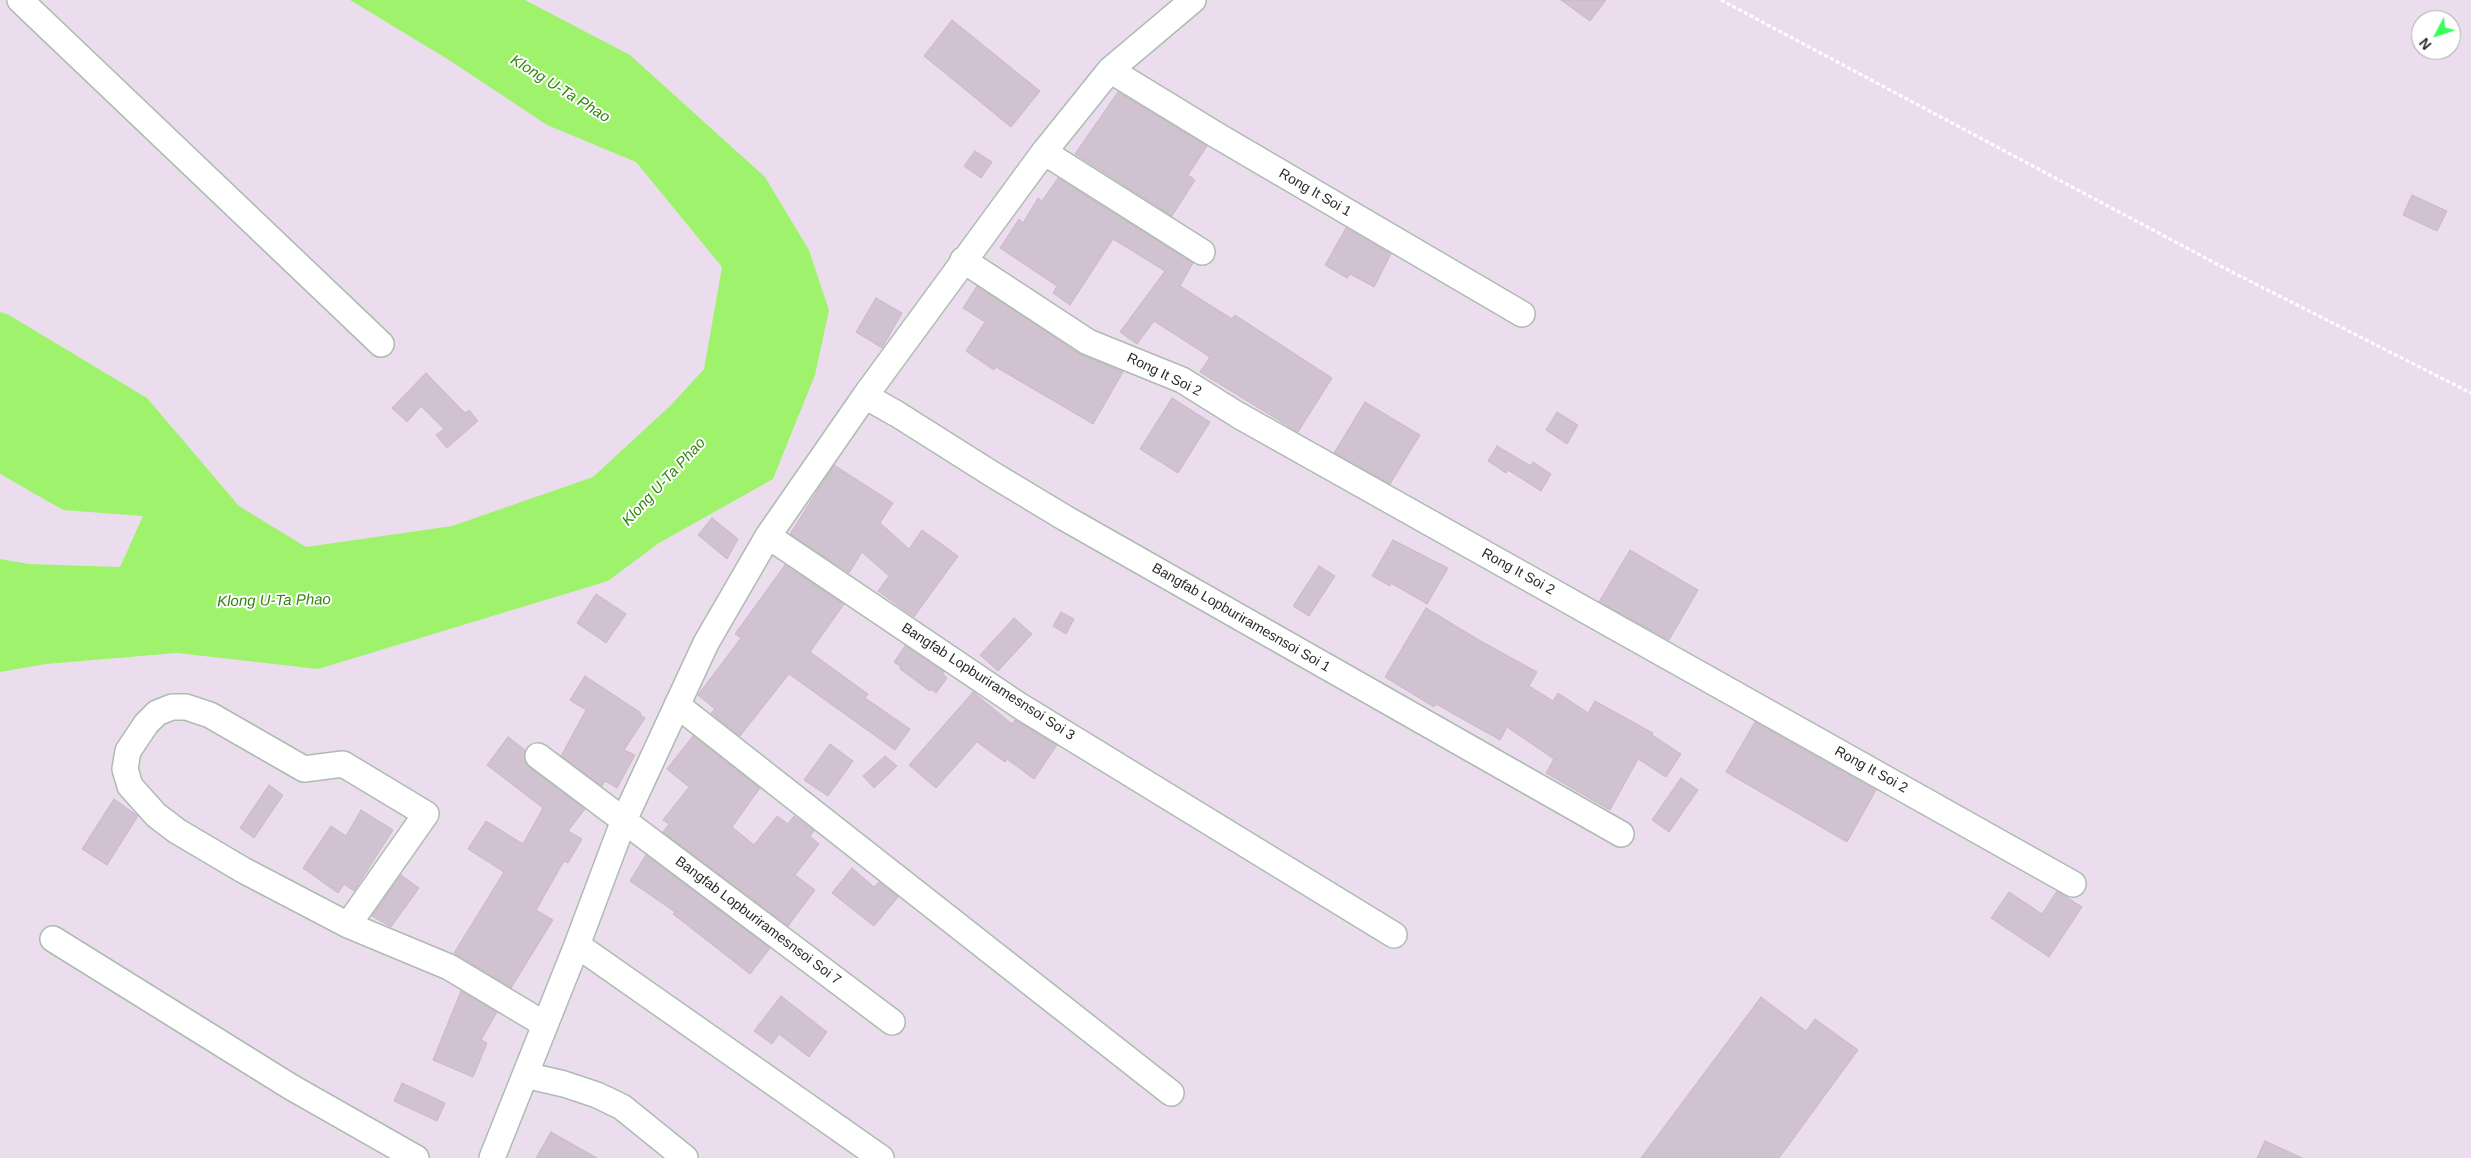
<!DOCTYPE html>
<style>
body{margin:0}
#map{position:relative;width:2471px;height:1158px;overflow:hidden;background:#ecddee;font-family:Arial,sans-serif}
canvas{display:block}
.north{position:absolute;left:2411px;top:10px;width:50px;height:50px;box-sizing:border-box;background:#fff;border:1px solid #aaa;border-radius:50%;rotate:230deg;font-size:14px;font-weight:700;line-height:20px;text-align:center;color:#2b2b2b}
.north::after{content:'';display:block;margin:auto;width:18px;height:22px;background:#39ff5b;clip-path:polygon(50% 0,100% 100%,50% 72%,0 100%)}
</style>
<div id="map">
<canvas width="2471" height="1158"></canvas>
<div class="north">N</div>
</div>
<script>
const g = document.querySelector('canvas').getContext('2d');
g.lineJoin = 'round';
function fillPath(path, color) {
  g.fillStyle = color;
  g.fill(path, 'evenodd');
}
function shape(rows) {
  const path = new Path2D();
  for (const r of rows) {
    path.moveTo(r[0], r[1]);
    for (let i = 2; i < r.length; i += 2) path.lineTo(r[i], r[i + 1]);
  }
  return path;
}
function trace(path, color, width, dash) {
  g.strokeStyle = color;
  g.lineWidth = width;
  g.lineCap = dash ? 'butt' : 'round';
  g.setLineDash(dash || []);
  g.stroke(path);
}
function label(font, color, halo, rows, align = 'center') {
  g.font = font + ' Arial,sans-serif';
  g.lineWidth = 4;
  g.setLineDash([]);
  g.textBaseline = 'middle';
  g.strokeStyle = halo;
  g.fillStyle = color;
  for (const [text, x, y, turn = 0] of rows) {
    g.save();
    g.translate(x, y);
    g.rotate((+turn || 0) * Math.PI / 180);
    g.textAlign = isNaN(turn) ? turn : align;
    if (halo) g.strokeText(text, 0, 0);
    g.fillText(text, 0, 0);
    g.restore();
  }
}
const water = shape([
 [350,0,525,0,630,55,765,177,809,250,829,310,815,375,773,479,659,543,608,581,318,669,177,653,46,664,0,672,0,559,29,564,120,567,143,516,63,510,0,474,0,312,9,315,147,398,239,506,306,547,452,526,593,477,671,405,704,369,722,267,636,162,547,125,449,60]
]);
const building = shape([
 [1561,0,1606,0,1590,21,1561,0],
 [952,20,1040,91,1011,127,924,56,952,20],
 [1118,92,1207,146,1188,175,1195,180,1172,216,1075,154,1118,92],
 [975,151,992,162,981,178,964,166,975,151],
 [1058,178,1193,263,1180,286,1232,319,1235,315,1332,378,1298,432,1200,372,1210,357,1154,321,1137,344,1120,332,1165,271,1113,239,1070,305,1053,293,1057,286,1000,248,1019,219,1023,223,1038,198,1042,201,1058,178],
 [2412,195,2447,211,2437,231,2403,215,2412,195],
 [1346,228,1391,254,1374,287,1350,274,1347,278,1325,265,1346,228],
 [977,286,1080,354,1123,372,1093,424,996,367,994,370,966,351,985,322,963,308,977,286],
 [876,298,902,313,882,348,856,332,876,298],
 [426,373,465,413,469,410,478,421,447,448,436,435,444,429,421,406,407,422,392,408,426,373],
 [1172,398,1210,422,1178,473,1140,449,1172,398],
 [1365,402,1420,435,1390,484,1334,453,1365,402],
 [1557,412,1578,425,1567,444,1546,430,1557,412],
 [1497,446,1531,466,1533,462,1551,474,1541,491,1508,470,1506,473,1488,461,1497,446],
 [834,465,893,503,880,523,909,549,922,530,958,556,914,617,878,591,889,576,862,552,849,573,790,534,834,465],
 [712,518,738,539,727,559,698,535,712,518],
 [1393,540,1448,568,1427,604,1391,583,1390,586,1372,576,1393,540],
 [1630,550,1698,590,1669,640,1599,602,1630,550],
 [785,565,844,604,810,652,868,694,865,698,910,729,895,750,789,674,740,736,711,713,715,709,698,695,741,638,735,634,785,565],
 [1319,566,1335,576,1309,616,1293,606,1319,566],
 [596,594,626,614,606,643,577,623,596,594],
 [1426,608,1479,640,1537,672,1529,686,1553,701,1558,693,1588,713,1595,701,1653,733,1652,735,1681,754,1666,777,1638,759,1610,810,1546,773,1554,759,1507,727,1500,740,1436,704,1434,707,1385,677,1426,608],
 [1061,612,1074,619,1066,634,1053,626,1061,612],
 [1014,618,1032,634,998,671,980,655,1014,618],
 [905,646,944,672,942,674,947,678,936,693,931,689,930,691,900,669,901,667,894,662,905,646],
 [585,676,641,713,640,715,645,718,624,750,635,755,617,788,605,781,602,786,561,756,586,710,570,700,585,676],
 [973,692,1012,724,1015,720,1057,745,1034,779,1007,759,1005,762,977,742,936,788,909,765,973,692],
 [1755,722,1876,790,1847,842,1726,772,1755,722],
 [693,736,760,788,732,827,754,845,777,816,788,824,794,816,814,831,810,836,819,844,795,875,815,890,788,926,663,832,669,824,663,820,689,787,667,769,693,736],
 [508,737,525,750,525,761,529,767,585,809,568,831,582,839,568,863,564,861,536,910,553,920,511,988,454,953,504,872,468,849,486,821,523,844,543,808,487,765,508,737],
 [830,744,853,761,828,796,804,780,830,744],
 [885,756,897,766,874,788,863,776,885,756],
 [1681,778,1698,790,1669,832,1652,820,1681,778],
 [269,785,283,795,254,838,240,828,269,785],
 [114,799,138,816,107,865,82,849,114,799],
 [361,810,393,830,354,891,344,884,338,893,303,868,331,826,346,836,361,810],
 [646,855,770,948,750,974,673,914,675,912,630,881,646,855],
 [852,868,874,887,879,882,898,897,874,926,832,893,852,868],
 [401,875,419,888,391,927,372,916,401,875],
 [2057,891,2082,907,2049,957,1991,918,2009,892,2042,914,2057,891],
 [461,991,497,1012,481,1040,487,1043,473,1077,433,1060,461,991],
 [781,996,827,1032,809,1057,779,1034,772,1044,754,1031,781,996],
 [1761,997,1806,1031,1815,1019,1858,1050,1779,1158,1641,1158,1761,997],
 [402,1083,445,1103,437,1121,394,1101,402,1083],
 [551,1132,597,1158,536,1158,551,1132],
 [2265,1141,2302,1158,2257,1158,2265,1141]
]);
const path = shape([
 [1721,0,2230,271,2471,393]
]);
const minor = shape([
 [20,0,381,344],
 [1110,70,1218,136,1522,314],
 [1044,152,1202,252],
 [963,260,1088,342,1182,380,1238,415,2073,884],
 [865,396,897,414,992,474,1065,518,1621,834],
 [768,536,1020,706,1394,935],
 [677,705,1171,1093],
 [538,756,892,1022],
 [348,925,426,814,343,764,304,769,210,715,186,707,172,707,157,713,146,724,128,751,125,769,130,786,156,815,177,831,243,870,348,925,449,967,544,1024],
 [53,939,291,1087,416,1158],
 [577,945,881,1158],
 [525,1075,564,1084,597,1095,622,1107,685,1158],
 [492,1158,577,945,624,820,706,643,768,536,865,396,1044,152,1110,70,1193,0]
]);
const streetNames = [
 ["Rong It Soi 1",1315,193,30],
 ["Rong It Soi 2",1164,375,26],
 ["Rong It Soi 2",1518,572,29],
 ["Bangfab Lopburiramesnsoi Soi 1",1241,618,30],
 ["Bangfab Lopburiramesnsoi Soi 3",988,682,33],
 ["Rong It Soi 2",1871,770,29],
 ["Bangfab Lopburiramesnsoi Soi 7",758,921,37]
];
const waterNames = [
 ["Klong U-Ta Phao",560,89,32],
 ["Klong U-Ta Phao",664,482,-47],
 ["Klong U-Ta Phao",274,601,-1]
];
fillPath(water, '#9ff36c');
fillPath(building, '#d0c2d0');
trace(building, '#c9b6c9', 1);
trace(minor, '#adbcb0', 28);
trace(path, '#fff', 3, [4, 2.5]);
trace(minor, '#fff', 25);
label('14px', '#2b2b2b', '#fff', streetNames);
label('italic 15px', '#2f860a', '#fff', waterNames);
</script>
